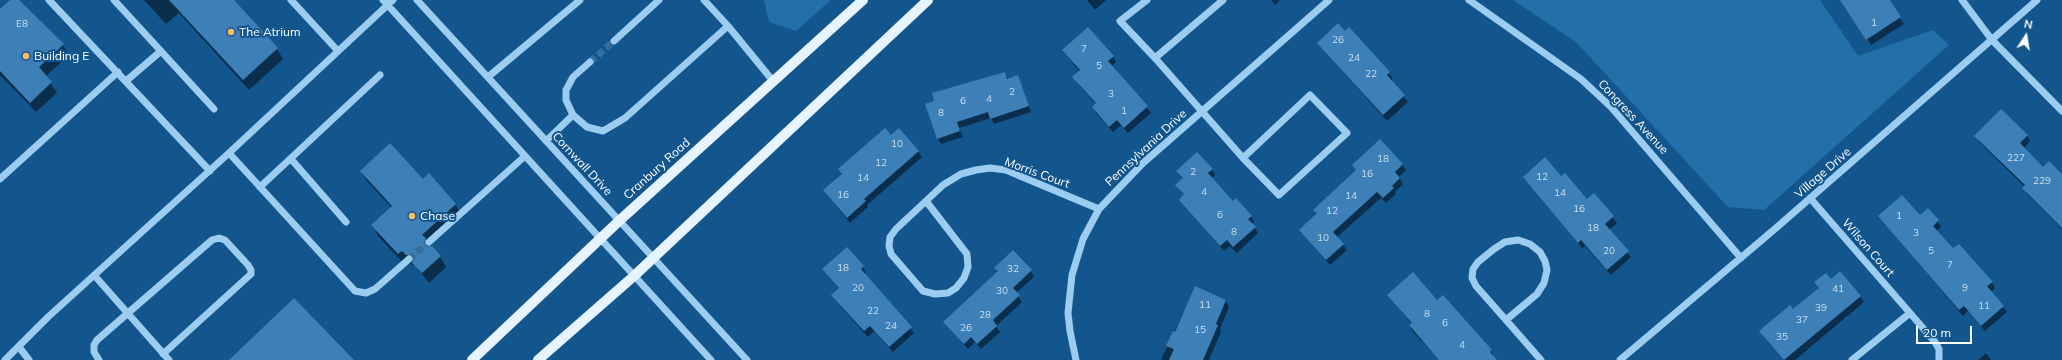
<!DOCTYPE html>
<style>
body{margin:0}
#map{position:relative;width:2062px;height:360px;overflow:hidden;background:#13568d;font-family:Mulish,sans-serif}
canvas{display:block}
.north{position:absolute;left:2006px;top:16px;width:40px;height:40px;-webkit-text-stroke:3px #13568d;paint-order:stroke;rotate:12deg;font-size:11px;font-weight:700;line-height:16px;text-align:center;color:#fff}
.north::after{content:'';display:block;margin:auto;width:14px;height:18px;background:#fff;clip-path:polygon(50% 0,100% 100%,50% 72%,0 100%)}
.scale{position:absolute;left:1916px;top:326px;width:56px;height:18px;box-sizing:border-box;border:2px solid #fff;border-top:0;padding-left:5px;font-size:12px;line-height:14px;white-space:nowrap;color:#fff;-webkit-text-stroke:3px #13568d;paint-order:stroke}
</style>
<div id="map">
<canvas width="2062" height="360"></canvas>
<div class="north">N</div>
<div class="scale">20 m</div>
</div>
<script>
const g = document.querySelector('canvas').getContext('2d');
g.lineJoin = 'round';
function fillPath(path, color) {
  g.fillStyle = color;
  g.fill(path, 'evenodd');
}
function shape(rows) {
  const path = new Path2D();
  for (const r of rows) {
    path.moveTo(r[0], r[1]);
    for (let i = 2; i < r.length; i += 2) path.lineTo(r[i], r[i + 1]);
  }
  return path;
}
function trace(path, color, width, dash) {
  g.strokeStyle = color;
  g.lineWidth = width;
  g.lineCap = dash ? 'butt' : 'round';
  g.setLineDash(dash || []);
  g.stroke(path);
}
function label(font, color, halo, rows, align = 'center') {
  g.font = font + ' Mulish,sans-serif';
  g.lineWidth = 4;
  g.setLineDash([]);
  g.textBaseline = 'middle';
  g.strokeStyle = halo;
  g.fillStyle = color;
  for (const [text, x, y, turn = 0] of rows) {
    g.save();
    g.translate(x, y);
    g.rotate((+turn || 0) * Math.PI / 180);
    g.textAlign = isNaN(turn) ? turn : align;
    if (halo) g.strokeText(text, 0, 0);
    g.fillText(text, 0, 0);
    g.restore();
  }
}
const green = shape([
 [764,0,831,0,796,31,769,22],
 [1513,0,1820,0,1858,56,1933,30,1949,45,1764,210,1728,207,1576,42]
]);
const shadow = shape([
 [11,0,18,0,63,45,69,55,46,76,57,93,36,112,0,75,0,10],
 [144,0,233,0,277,49,283,59,249,90,179,13,166,24],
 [1087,0,1106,0,1095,10],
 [1271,0,1280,0,1275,5],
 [1841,0,1888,0,1904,24,1871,45],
 [1349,28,1389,73,1393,79,1390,81,1408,102,1387,121,1318,43,1345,32],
 [1063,51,1113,56,1116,62,1112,66,1151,113,1128,133,1121,125,1113,132,1096,113,1093,107,1096,104,1077,83,1074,77,1080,72],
 [1004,73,1008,79,1018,76,1031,112,994,124,991,118,959,128,963,137,941,144,938,138],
 [1976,136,2027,136,2030,141,2024,148,2043,168,2062,175,2062,229,2027,194,2023,188,2025,187,1979,142],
 [890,137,918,151,922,157,867,205,868,207,850,223,824,191,842,175,839,169],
 [1402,164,1406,170,1399,177,1403,184,1395,192,1396,194,1386,203,1381,198,1337,237,1347,250,1330,265,1300,230,1317,214,1314,210,1357,171,1353,166],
 [1212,169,1215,175,1211,179,1233,202,1251,216,1254,222,1252,224,1258,233,1237,253,1230,246,1224,251,1180,200,1185,196,1177,185,1183,179,1177,171],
 [361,171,423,180,455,204,461,214,428,245,440,256,446,267,429,283,415,265,412,265,408,261,404,264,378,236,373,226,392,208,367,181],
 [1524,177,1587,200,1594,194,1617,223,1609,230,1631,257,1611,275,1585,246,1582,248],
 [1879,216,1920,217,1938,221,1941,227,1936,231,1953,250,1992,282,1995,288,1991,292,2007,312,1985,331,1968,311,1963,316],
 [863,267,866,273,864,274,914,333,893,352,874,331,868,337,836,301,832,295,839,289,823,269],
 [995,268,1031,271,1034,277,1016,293,1022,302,996,326,1000,332,981,349,975,342,968,349,945,322,998,272],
 [1830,280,1860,296,1864,302,1795,360,1784,360,1764,337,1819,289,1816,282],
 [1195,288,1226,301,1229,307,1220,329,1221,332,1209,360,1161,360],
 [1388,295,1437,301,1491,350,1495,360,1440,360,1413,332,1410,326,1412,324],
 [1986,353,1991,360,1978,360]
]);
const building = shape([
 [10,0,19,0,64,44,39,67,52,82,30,103,0,71,0,9],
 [169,0,234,0,278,48,243,80],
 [1840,0,1890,0,1901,17,1866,40],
 [1338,23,1345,31,1349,27,1390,72,1387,75,1405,95,1383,115,1317,43],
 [1088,27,1114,56,1108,61,1148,106,1124,128,1117,120,1109,127,1092,107,1096,103,1072,77,1080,70,1062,50],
 [1005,72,1007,79,1018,75,1029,106,990,119,988,112,957,122,960,131,937,139,925,104,934,101,932,93],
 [2001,109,2028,135,2020,143,2043,167,2049,161,2062,174,2062,228,2022,188,2025,185,1974,136],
 [885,128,891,135,899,128,919,151,864,199,866,201,847,218,823,190,842,174,838,169],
 [1380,139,1403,164,1395,172,1400,178,1392,186,1394,188,1383,198,1377,192,1333,232,1344,244,1326,260,1299,230,1317,213,1313,210,1356,170,1352,165],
 [390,143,423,179,429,173,456,204,422,235,426,238,424,243,426,246,432,246,441,256,422,273,412,263,414,258,412,255,406,255,402,251,398,254,371,225,392,206,360,171],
 [1197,152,1213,169,1208,173,1233,201,1236,198,1252,216,1248,219,1256,227,1233,247,1227,240,1220,246,1179,200,1184,194,1175,185,1183,178,1176,171],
 [1545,157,1561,176,1565,173,1587,199,1594,193,1614,216,1605,224,1629,251,1607,270,1581,240,1578,243,1523,177],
 [1902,195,1920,215,1928,208,1939,220,1933,226,1953,248,1959,244,1993,282,1987,286,2004,306,1981,326,1964,306,1959,310,1878,216],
 [847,247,864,266,861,269,912,327,889,347,870,326,864,331,831,295,839,288,822,269],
 [1013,250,1032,270,1013,288,1020,295,993,320,997,326,977,344,971,337,964,344,943,322,998,271,994,268],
 [1840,271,1861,296,1784,360,1759,331,1790,305,1793,309,1819,288,1814,282,1826,273,1831,279],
 [1413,272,1437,300,1443,295,1492,350,1490,352,1497,360,1439,360,1409,325,1412,323,1387,295],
 [1195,286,1226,300,1216,324,1218,325,1203,360,1169,360,1174,349,1166,346,1173,331,1175,332],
 [294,298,354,360,229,360]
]);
const minorTunnel = shape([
 [590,62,614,41],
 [409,259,429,242]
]);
const minor = shape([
 [49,0,210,171],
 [114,0,214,109],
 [291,0,338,51],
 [383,0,711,360],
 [417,0,747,360],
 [704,0,728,26,773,81],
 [1147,0,1120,21,1155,58,1223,0],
 [1469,0,1581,79,1611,107,1741,258],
 [1962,0,1992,40,2062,111],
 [614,41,659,0],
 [1155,58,1243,158,1279,195,1347,133,1310,95,1243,158],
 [488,77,580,0],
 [126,81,161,51],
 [573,115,566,100,566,90,573,77,590,62],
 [546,141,573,115,587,127,603,131,625,118,728,26],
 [229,153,355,291,366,293,375,289,409,259],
 [291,159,346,222],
 [0,179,118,72],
 [260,187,380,75],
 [1810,198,1910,313],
 [926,201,967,254,968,267,964,278,956,288,948,293,935,294,923,291,891,254,889,246,890,237,896,229,926,201],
 [926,201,943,185,961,174,976,170,990,168,1006,170,1020,176,1099,209],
 [1518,240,1530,244,1540,252,1545,261,1547,270,1544,283,1537,294,1506,320,1476,286,1472,278,1473,269,1478,262,1494,249,1505,242,1518,240],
 [429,242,525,156],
 [94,275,169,360],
 [1506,320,1541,360],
 [19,347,29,360],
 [5,360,48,317,229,153,393,0],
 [99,360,94,352,94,345,97,340,212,240,219,238,225,240,248,265,251,270,251,274,163,354],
 [1076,360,1070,331,1068,313,1072,275,1083,239,1099,209,1143,163,1329,0],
 [1620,360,1776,228,2037,0],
 [1852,360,1910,313,1935,342,1939,349,1939,360]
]);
const major = shape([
 [472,360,619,221,863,0],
 [538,360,634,276,928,0]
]);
const markers = [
 [231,32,4,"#ffbe5d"],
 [26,56,4,"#ffbe5d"],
 [412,216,4,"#ffbe5d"]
];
const numberNames = [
 ["1",1874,23],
 ["E8",22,24],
 ["26",1338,40],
 ["7",1084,49],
 ["24",1354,58],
 ["5",1099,66],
 ["22",1371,74],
 ["2",1012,92],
 ["3",1111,94],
 ["4",989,99],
 ["6",963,101],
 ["1",1124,111],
 ["8",941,113],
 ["10",897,144],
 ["227",2016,158],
 ["18",1383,159],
 ["12",881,163],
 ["2",1193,172],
 ["16",1367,174],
 ["12",1542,177],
 ["14",863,178],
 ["229",2042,181],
 ["4",1204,192],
 ["14",1560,193],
 ["16",843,195],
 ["14",1351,196],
 ["16",1579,209],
 ["12",1332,211],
 ["6",1220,215],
 ["1",1899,216],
 ["18",1593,228],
 ["8",1234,232],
 ["3",1916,233],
 ["10",1323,238],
 ["20",1609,251],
 ["5",1931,251],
 ["7",1950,265],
 ["18",843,268],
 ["32",1013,269],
 ["20",858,288],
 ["9",1965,288],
 ["41",1838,289],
 ["30",1002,291],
 ["11",1205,305],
 ["11",1984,306],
 ["39",1821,308],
 ["22",873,311],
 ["8",1427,314],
 ["28",985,315],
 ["37",1802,320],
 ["6",1445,323],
 ["24",891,326],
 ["26",966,328],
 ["15",1200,330],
 ["35",1782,337],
 ["4",1462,345]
];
const poiNames = [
 ["The Atrium",239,32],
 ["Building E",34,56],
 ["Chase",420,216]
];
const streetNames = [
 ["Congress Avenue",1633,117,47],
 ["Pennsylvania Drive",1146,148,-43],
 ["Cornwall Drive",582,164,47],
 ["Cranbury Road",657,169,-42],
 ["Morris Court",1037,173,20],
 ["Village Drive",1823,173,-41],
 ["Wilson Court",1868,248,49]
];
fillPath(green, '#226faa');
fillPath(shadow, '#0007');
fillPath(building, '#3c80b7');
trace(minorTunnel, '#366f9e', 7, [7, 3.5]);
trace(minor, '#9dccf1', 7);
trace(major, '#e7f3ff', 10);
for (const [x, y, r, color] of markers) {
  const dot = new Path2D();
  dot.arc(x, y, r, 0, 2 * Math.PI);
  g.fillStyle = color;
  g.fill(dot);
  trace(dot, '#13568d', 1.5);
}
label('10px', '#cedfed', null, numberNames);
label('12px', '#fff', '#13568d', poiNames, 'left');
label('12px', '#fff', '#13568d', streetNames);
</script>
